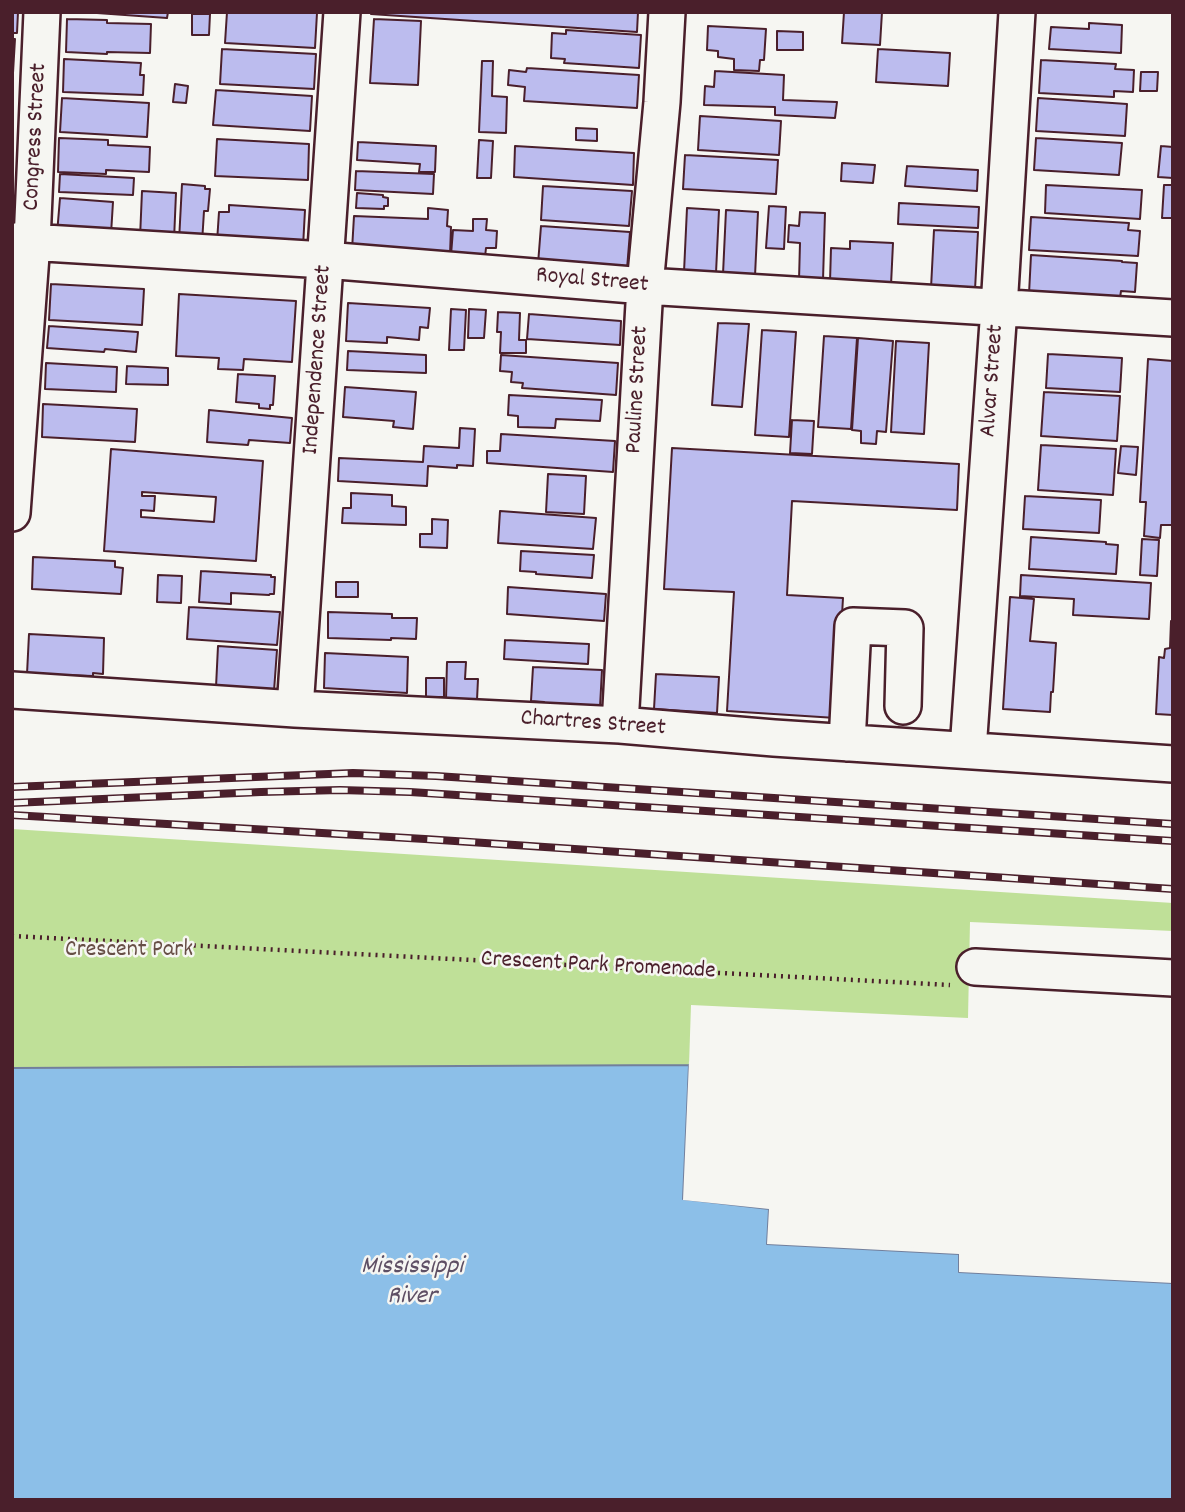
<!DOCTYPE html>
<style>
body{margin:0}
#map{position:relative;width:1185px;height:1512px;overflow:hidden;background:#f6f6f2;font-family:Dekko,sans-serif}
canvas{display:block}
.frame{position:absolute;inset:0;border:14px solid #4a1f2b;pointer-events:none}
</style>
<div id="map">
<canvas width="1185" height="1512"></canvas>
<div class="frame"></div>
</div>
<script>
const g = document.querySelector('canvas').getContext('2d');
g.lineJoin = 'round';
function fillPath(path, color) {
  g.fillStyle = color;
  g.fill(path, 'evenodd');
}
function shape(rows) {
  const path = new Path2D();
  for (const r of rows) {
    path.moveTo(r[0], r[1]);
    for (let i = 2; i < r.length; i += 2) path.lineTo(r[i], r[i + 1]);
  }
  return path;
}
function trace(path, color, width, dash) {
  g.strokeStyle = color;
  g.lineWidth = width;
  g.lineCap = dash ? 'butt' : 'round';
  g.setLineDash(dash || []);
  g.stroke(path);
}
function label(font, color, halo, rows, align = 'center') {
  g.font = font + ' Dekko,sans-serif';
  g.lineWidth = 5;
  g.setLineDash([]);
  g.textBaseline = 'middle';
  g.strokeStyle = halo;
  g.fillStyle = color;
  for (const [text, x, y, turn = 0] of rows) {
    g.save();
    g.translate(x, y);
    g.rotate((+turn || 0) * Math.PI / 180);
    g.textAlign = isNaN(turn) ? turn : align;
    if (halo) g.strokeText(text, 0, 0);
    g.fillText(text, 0, 0);
    g.restore();
  }
}
const green = shape([
 [12,829,1173,903,1173,931,970,922,968,1018,691,1005,689,1065,12,1068]
]);
const water = shape([
 [689,1065,683,1199,769,1209,767,1244,959,1254,959,1272,1173,1283,1173,1500,12,1500,12,1068,689,1065]
]);
const pier = shape([
 [689,1061,692,1065,686,1196,771,1206,773,1209,770,1241,960,1250,963,1253,962,1269,1173,1280,1173,1283,959,1272,959,1254,767,1244,769,1209,683,1200]
]);
const building = shape([
 [12,12,18,12,17,33,12,33,12,12],
 [83,12,168,12,167,18,83,12],
 [227,12,317,13,315,48,225,43,227,12],
 [371,12,638,12,637,32,371,14,371,12],
 [844,12,882,12,880,45,842,43,844,12],
 [192,14,210,14,209,35,192,35,192,14],
 [67,19,107,20,107,23,151,24,150,53,107,52,107,54,66,52,67,19],
 [374,19,421,21,418,85,370,83,374,19],
 [1089,23,1122,25,1121,53,1049,49,1051,27,1089,29,1089,23],
 [708,26,766,29,764,60,760,60,759,71,734,70,734,59,718,57,718,51,707,50,708,26],
 [566,30,641,35,639,68,564,63,565,59,551,58,552,33,566,34,566,30],
 [777,31,803,32,803,50,777,50,777,31],
 [12,39,15,39,13,73,12,73,12,39],
 [222,49,316,54,314,89,220,84,222,49],
 [878,49,950,53,948,86,876,82,878,49],
 [64,59,141,63,140,75,144,75,143,95,63,92,64,59],
 [1041,60,1116,64,1115,69,1134,70,1133,92,1114,91,1114,97,1039,93,1041,60],
 [482,61,493,61,492,96,507,97,506,133,479,132,482,61],
 [527,68,639,75,637,108,524,101,525,87,508,85,509,70,526,72,527,68],
 [715,71,784,75,783,100,837,102,835,118,775,115,775,107,704,105,705,86,714,87,715,71],
 [1141,72,1158,72,1157,91,1140,91,1141,72],
 [175,84,188,86,186,103,173,102,175,84],
 [216,90,312,96,310,131,213,125,216,90],
 [62,98,149,103,147,137,60,132,62,98],
 [1038,98,1127,104,1125,136,1036,131,1038,98],
 [700,116,781,121,779,155,698,150,700,116],
 [576,128,597,129,597,141,576,140,576,128],
 [59,138,108,140,108,145,150,147,149,172,106,170,106,174,58,172,59,138],
 [1036,138,1122,143,1119,175,1034,170,1036,138],
 [217,139,309,144,308,180,215,176,217,139],
 [479,140,493,141,491,178,477,178,479,140],
 [358,142,436,146,435,172,419,172,420,164,357,160,358,142],
 [515,146,634,153,633,185,514,177,515,146],
 [1161,146,1173,147,1173,178,1158,177,1161,146],
 [685,155,778,160,776,194,683,189,685,155],
 [842,163,875,165,873,183,841,181,842,163],
 [907,166,978,170,977,191,905,186,907,166],
 [356,171,434,174,433,194,355,190,356,171],
 [60,174,134,178,133,195,59,192,60,174],
 [182,184,205,186,205,189,210,189,208,211,204,211,202,243,179,241,182,184],
 [1046,185,1142,190,1140,219,1045,213,1046,185],
 [1164,185,1173,185,1173,218,1162,218,1164,185],
 [543,186,632,191,629,226,541,220,543,186],
 [142,191,176,193,174,240,140,238,142,191],
 [357,193,383,195,383,197,388,198,388,206,384,206,384,209,356,208,357,193],
 [60,198,113,202,111,234,57,234,60,198],
 [899,203,979,207,978,228,898,224,899,203],
 [229,205,305,210,303,247,217,242,219,212,229,212,229,205],
 [769,206,786,207,784,249,766,248,769,206],
 [428,208,448,210,447,226,451,227,450,255,352,250,354,216,428,219,428,208],
 [687,208,719,210,716,273,684,272,687,208],
 [726,210,758,212,755,276,723,274,726,210],
 [800,212,825,213,823,280,799,280,800,243,788,242,789,225,799,226,800,212],
 [1031,217,1129,223,1128,230,1140,231,1138,256,1029,250,1031,217],
 [473,219,487,219,486,230,497,231,496,248,486,248,485,257,451,255,453,230,473,231,473,219],
 [541,226,630,232,627,269,538,264,541,226],
 [934,230,978,232,975,290,931,288,934,230],
 [850,241,893,243,891,285,830,282,831,248,850,249,850,241],
 [1031,255,1122,261,1122,262,1137,263,1135,292,1121,291,1120,298,1029,294,1031,255],
 [51,284,144,289,142,325,49,320,51,284],
 [179,294,296,301,292,362,244,359,243,370,218,369,219,358,176,356,179,294],
 [348,303,430,308,428,328,420,327,419,340,387,337,387,343,346,341,348,303],
 [451,309,466,310,464,350,449,350,451,309],
 [469,309,486,310,484,338,468,338,469,309],
 [498,312,520,313,519,340,526,340,526,353,500,353,501,332,497,332,498,312],
 [529,314,621,321,620,345,527,339,529,314],
 [718,323,749,324,742,407,712,405,718,323],
 [49,326,138,332,136,352,105,349,104,352,47,348,49,326],
 [762,330,796,332,789,437,755,435,762,330],
 [824,336,857,338,851,429,818,427,824,336],
 [858,338,893,341,886,432,877,431,876,444,861,443,861,431,852,430,858,338],
 [896,341,929,343,924,434,891,432,896,341],
 [348,351,426,355,426,373,347,370,348,351],
 [1048,354,1122,358,1120,392,1046,388,1048,354],
 [501,355,618,363,616,395,522,388,523,383,511,382,512,372,500,371,501,355],
 [1148,359,1173,361,1173,525,1161,525,1160,538,1144,536,1146,502,1140,502,1148,359],
 [46,363,117,367,116,392,45,389,46,363],
 [127,366,168,368,168,385,126,384,127,366],
 [238,374,275,376,273,405,270,405,270,409,259,408,259,404,236,402,238,374],
 [345,387,416,392,413,429,393,427,394,421,343,417,345,387],
 [1044,392,1120,396,1117,441,1041,436,1044,392],
 [509,395,602,400,600,421,556,419,555,428,518,427,518,416,508,415,509,395],
 [43,404,137,409,135,442,42,437,43,404],
 [209,410,292,418,290,443,249,440,248,445,207,442,209,410],
 [792,420,814,421,812,454,790,453,792,420],
 [460,428,475,429,473,466,457,465,457,468,428,466,427,486,338,481,339,458,423,462,424,446,459,448,460,428],
 [501,434,615,441,613,472,487,463,487,451,500,451,501,434],
 [1041,445,1116,449,1113,495,1038,490,1041,445],
 [1121,446,1138,447,1136,475,1118,473,1121,446],
 [672,448,959,464,957,510,792,501,787,595,843,598,836,718,727,711,734,592,664,589,672,448],
 [111,449,263,461,256,561,104,551,111,449],
 [142,492,216,497,214,522,141,517,141,510,154,511,155,496,142,496,142,492],
 [548,474,586,476,584,514,546,512,548,474],
 [351,493,392,495,392,506,406,507,406,525,342,523,343,508,351,508,351,493],
 [1025,496,1101,500,1099,533,1023,529,1025,496],
 [500,511,596,518,593,549,498,543,500,511],
 [432,519,448,520,447,548,420,547,420,534,432,534,432,519],
 [1031,537,1106,542,1106,544,1118,545,1116,574,1029,569,1031,537],
 [1142,539,1159,540,1157,576,1140,575,1142,539],
 [521,551,594,555,592,578,536,574,536,572,520,571,521,551],
 [33,557,115,561,115,567,123,568,121,594,32,589,33,557],
 [201,571,271,575,271,577,275,577,274,594,270,594,269,595,231,593,231,604,199,602,201,571],
 [158,575,182,576,181,603,157,602,158,575],
 [1021,575,1151,583,1149,619,1073,615,1074,599,1020,596,1021,575],
 [336,582,358,582,358,597,336,597,336,582],
 [508,587,606,594,604,621,507,614,508,587],
 [1010,597,1034,599,1030,641,1056,643,1053,692,1051,692,1050,712,1003,709,1010,597],
 [189,607,280,612,277,645,187,639,189,607],
 [328,612,392,614,392,618,417,618,416,639,391,638,391,640,328,638,328,612],
 [1171,621,1173,621,1173,715,1156,714,1159,657,1164,658,1165,649,1170,648,1171,621],
 [29,634,104,638,103,674,93,673,93,676,27,674,29,634],
 [505,640,589,644,588,664,504,659,505,640],
 [218,646,277,650,274,691,216,687,218,646],
 [325,653,408,657,407,693,324,688,325,653],
 [447,662,466,662,465,679,478,679,477,700,446,699,447,662],
 [533,667,602,670,600,707,543,705,544,702,531,701,533,667],
 [656,674,719,677,717,713,654,709,656,674],
 [426,678,444,678,444,697,426,697,426,678]
]);
const path = shape([
 [12,936,950,985]
]);
const minor = shape([
 [12,241,325,260,645,286,1173,318],
 [12,513,32,242,42,12],
 [12,690,295,709,620,725,774,738,1173,764],
 [295,709,342,12],
 [620,725,645,286,662,102,667,12],
 [847,743,853,626,905,628,903,706],
 [968,750,999,308,1017,12],
 [975,967,1173,978]
]);
const rail = shape([
 [12,787,353,773,436,776,1173,824],
 [12,803,261,792,340,790,410,792,1173,841],
 [12,815,425,839,1173,889]
]);
const streetNames = [
 ["Congress Street",37,137,-87],
 ["Royal Street",592,282,5],
 ["Independence Street",319,360,-86],
 ["Alvar Street",994,381,-86],
 ["Pauline Street",639,390,-87],
 ["Chartres Street",593,725,4],
 ["Crescent Park Promenade",598,967,3]
];
const parkNames = [
 ["Crescent Park",129,952]
];
const waterNames = [
 ["Mississippi",412,1268],
 ["River",412,1298]
];
fillPath(green, '#bfe098');
fillPath(water, '#8cbfe8');
trace(water, '#727f9c', 2);
fillPath(pier, '#f6f6f2');
fillPath(building, '#bcbcee');
trace(building, '#4a1f2b', 2);
trace(minor, '#4a1f2b', 40);
trace(path, '#4a1f2b', 4.5, [2, 5]);
trace(minor, '#f6f6f2', 35);
trace(rail, '#4a1f2b', 8);
trace(rail, '#f6f6f2', 5, [16]);
label('24px', '#4a1f2b', '#f6f6f2', streetNames);
label('24px', '#674f46', '#f6f6f2', parkNames);
label('italic 26px', '#5e4f64', '#f6f6f2', waterNames);
</script>
